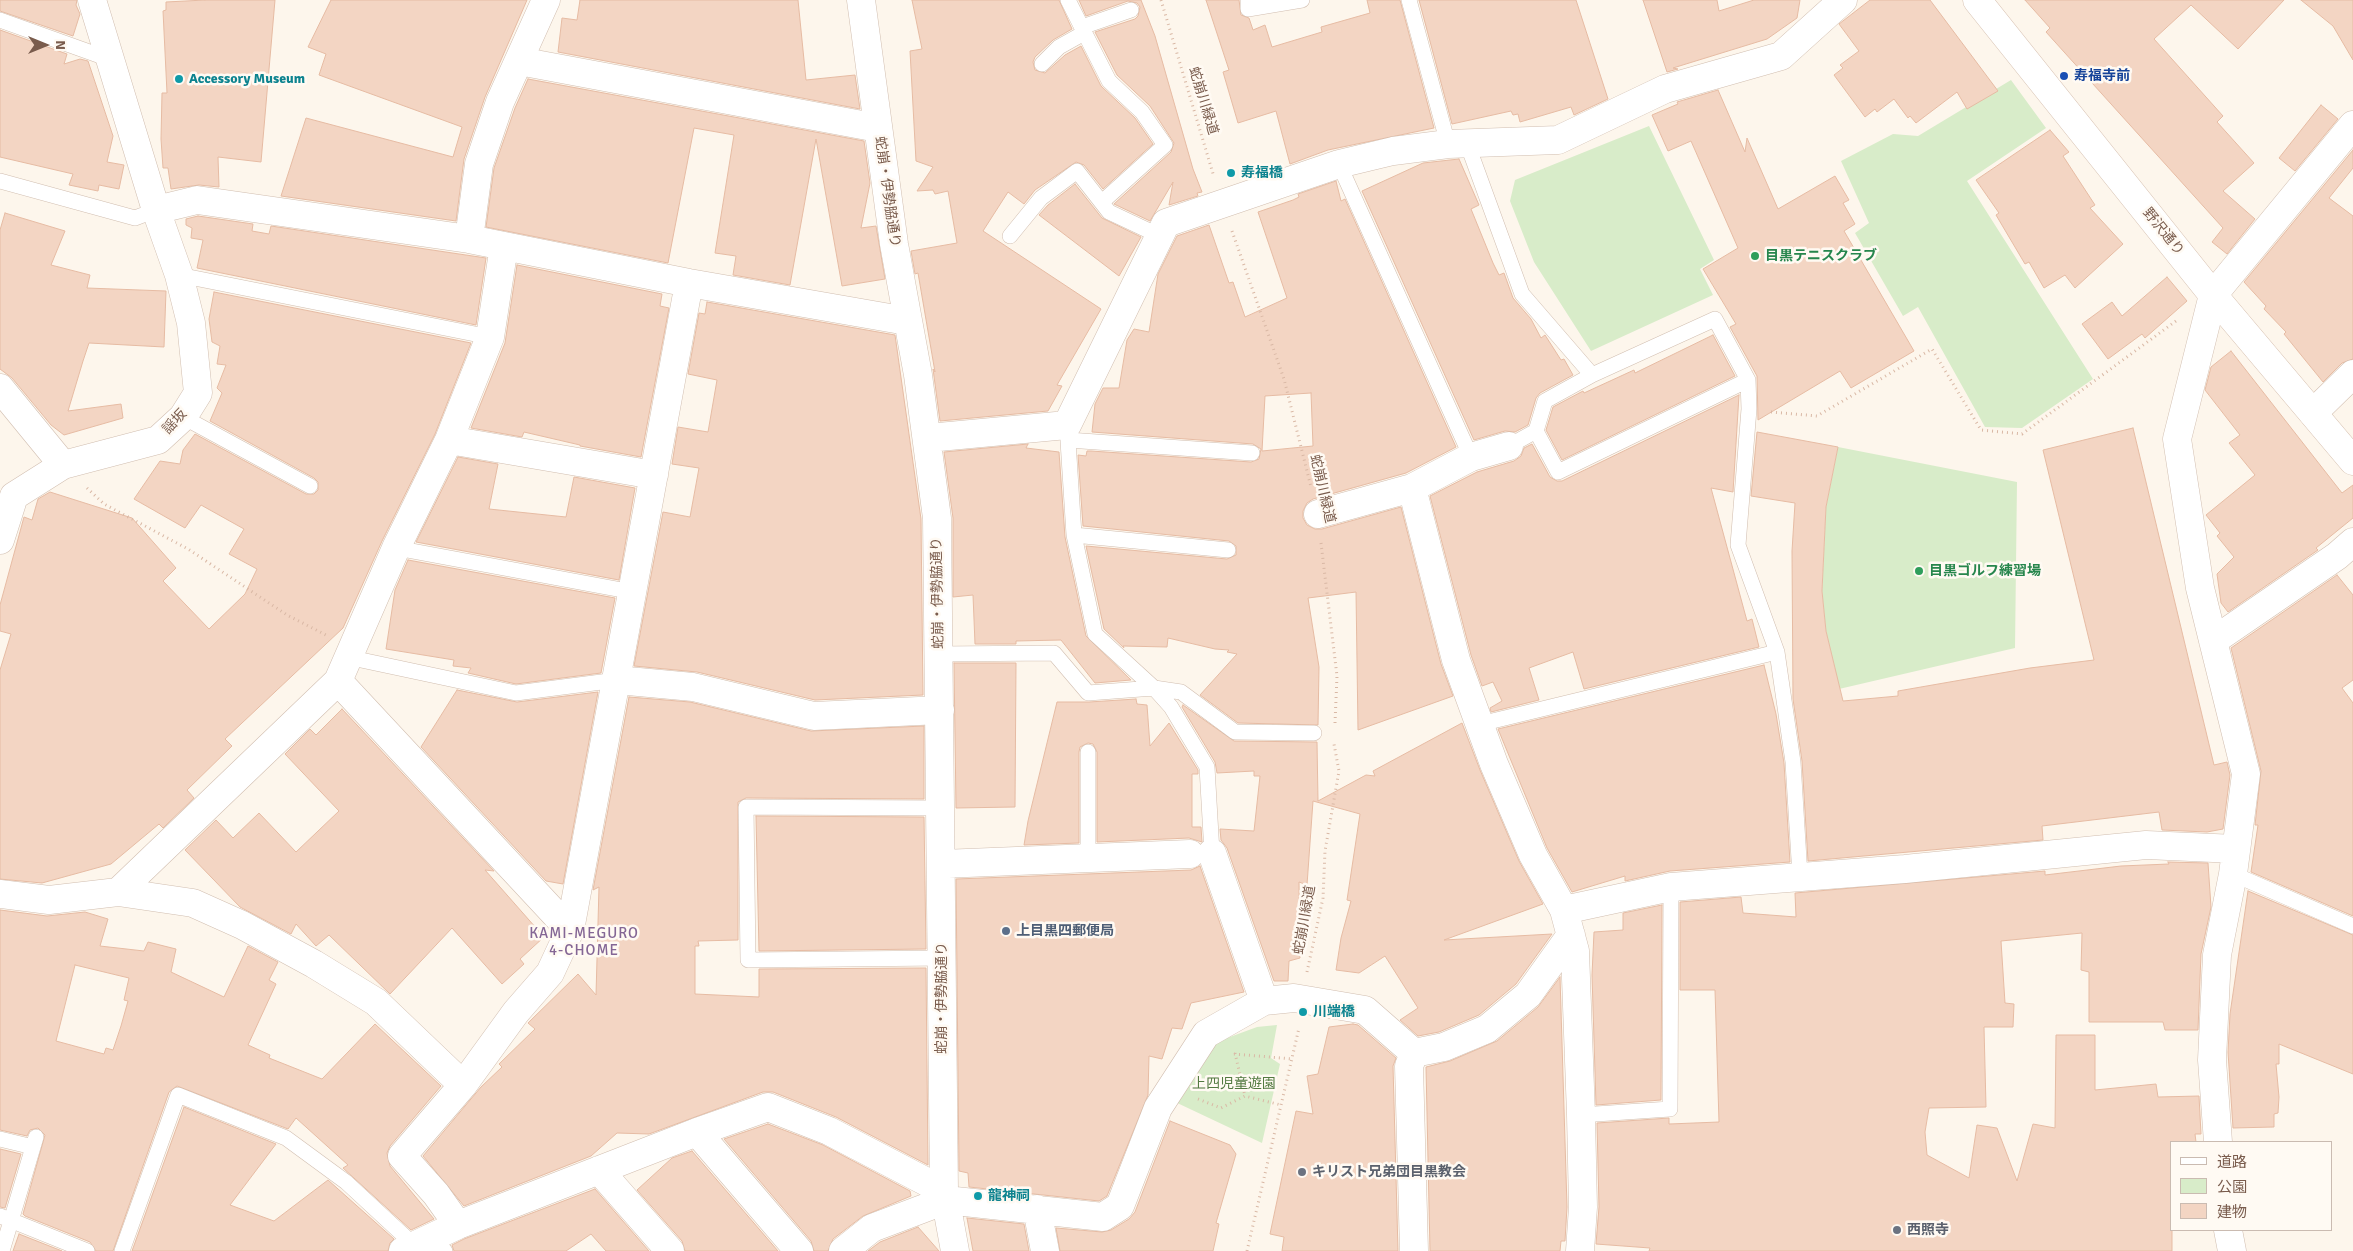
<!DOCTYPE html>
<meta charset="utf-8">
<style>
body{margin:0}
#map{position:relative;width:2353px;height:1251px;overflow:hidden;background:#fdf6ec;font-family:Signika,"Noto Sans JP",sans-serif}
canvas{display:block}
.legend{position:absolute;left:2170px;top:1141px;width:162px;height:90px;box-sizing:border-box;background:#fffaf3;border:1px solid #cabbb1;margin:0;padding:6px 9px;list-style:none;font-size:15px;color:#7a5c4d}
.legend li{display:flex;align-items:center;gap:10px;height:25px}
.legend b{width:25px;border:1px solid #cabbb1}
.north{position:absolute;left:20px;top:20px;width:50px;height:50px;-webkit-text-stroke:4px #fffaf3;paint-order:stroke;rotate:90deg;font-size:14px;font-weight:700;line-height:20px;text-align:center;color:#7a5c4d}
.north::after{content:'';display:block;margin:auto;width:18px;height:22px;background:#7a5c4d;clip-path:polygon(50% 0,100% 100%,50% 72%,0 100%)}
</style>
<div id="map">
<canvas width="2353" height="1251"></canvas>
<ul class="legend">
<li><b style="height:6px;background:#fff"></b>道路</li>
<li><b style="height:14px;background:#d8ecc9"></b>公園</li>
<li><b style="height:14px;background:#f3d5c3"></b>建物</li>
</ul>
<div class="north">N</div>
</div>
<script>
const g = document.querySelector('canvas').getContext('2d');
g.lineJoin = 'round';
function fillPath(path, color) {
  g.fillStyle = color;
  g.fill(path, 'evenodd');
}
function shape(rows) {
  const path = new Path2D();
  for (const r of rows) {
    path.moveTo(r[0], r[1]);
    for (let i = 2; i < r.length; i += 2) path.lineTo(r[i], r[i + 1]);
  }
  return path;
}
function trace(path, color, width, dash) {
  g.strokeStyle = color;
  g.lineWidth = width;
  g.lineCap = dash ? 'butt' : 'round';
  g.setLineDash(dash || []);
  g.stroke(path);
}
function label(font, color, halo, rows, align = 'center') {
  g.font = font + ' Signika,"Noto Sans JP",sans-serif';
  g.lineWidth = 5;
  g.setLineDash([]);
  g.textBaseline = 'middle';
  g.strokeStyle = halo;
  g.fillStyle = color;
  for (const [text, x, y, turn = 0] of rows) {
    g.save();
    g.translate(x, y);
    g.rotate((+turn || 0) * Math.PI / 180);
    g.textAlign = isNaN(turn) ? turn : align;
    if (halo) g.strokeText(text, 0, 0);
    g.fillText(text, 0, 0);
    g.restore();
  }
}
const green = shape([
 [2011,80,2046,128,1967,181,2093,379,2022,428,1985,427,1918,307,1903,316,1855,233,1869,223,1841,161,1893,134,1918,136],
 [1649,126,1714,260,1700,269,1713,295,1591,351,1534,262,1510,201,1515,180],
 [1838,447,2017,482,2015,648,1839,689,1826,631,1822,591,1826,507],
 [1277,1025,1271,1058,1280,1064,1262,1143,1173,1101,1211,1044,1257,1027]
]);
const building = shape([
 [0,0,77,0,76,5,80,14,73,36,0,11,0,0],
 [205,0,275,0,261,162,218,157,219,187,199,185,171,189,168,168,163,168,161,139,162,93,167,93,163,11,166,10,166,2,205,0],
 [331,0,527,0,485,97,464,159,456,221,281,196,306,118,453,157,462,127,319,75,326,54,308,47,331,0],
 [580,0,798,0,806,80,855,75,860,109,558,52,562,18,577,20,580,0],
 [912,0,1059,0,1072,29,1053,40,1035,57,1033,62,1035,70,1045,73,1065,55,1081,46,1101,86,1135,118,1153,144,1103,189,1084,165,1076,162,1035,190,1024,204,1008,192,983,231,1101,309,1057,385,1062,386,1048,411,940,421,933,369,935,372,918,273,915,274,911,251,957,243,948,191,935,194,933,190,917,191,933,167,916,161,910,51,922,49,912,0],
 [1079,0,1141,0,1155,36,1193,169,1202,192,1197,193,1198,196,1169,205,1173,182,1150,221,1114,204,1171,152,1174,143,1150,106,1117,75,1095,32,1135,19,1138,16,1140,7,1137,3,1128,1,1086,16,1079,0],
 [1206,0,1239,0,1241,15,1249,18,1253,30,1265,25,1272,47,1322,32,1321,27,1370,13,1367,0,1400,0,1434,128,1328,150,1290,164,1276,111,1238,123,1223,72,1229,70,1206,0],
 [1419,0,1576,0,1608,99,1574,115,1571,107,1520,122,1518,114,1513,115,1511,111,1452,124,1419,0],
 [1643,0,1717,0,1719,11,1754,0,1800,0,1797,18,1767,39,1673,68,1678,69,1667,72,1643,0],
 [1870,0,1930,0,1998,91,1967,109,1957,92,1916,123,1910,116,1908,118,1894,99,1877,112,1875,109,1865,117,1834,75,1843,68,1840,65,1859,51,1839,24,1870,0],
 [2025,0,2284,0,2238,49,2191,5,2154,39,2223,116,2217,122,2254,163,2223,191,2255,219,2227,254,2212,242,2223,228,2046,32,2050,28,2025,0],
 [2301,0,2353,0,2353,60,2333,26,2301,0],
 [0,30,67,54,64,64,80,59,88,61,113,136,107,162,124,165,119,189,99,185,98,191,69,185,73,174,0,157,0,30],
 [528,79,864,141,870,183,861,228,876,226,885,279,842,286,816,139,790,285,733,275,736,256,715,253,734,135,694,128,668,263,486,227,494,168,515,108,528,79],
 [1718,90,1745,152,1747,138,1778,209,1835,176,1849,200,1843,203,1855,224,1844,231,1914,351,1851,388,1840,371,1758,420,1757,376,1730,327,1736,324,1703,269,1738,248,1691,141,1668,151,1652,115,1678,104,1677,102,1718,90],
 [2321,105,2338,119,2295,171,2279,158,2321,105],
 [2050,130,2069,152,2063,156,2095,205,2090,208,2123,244,2075,288,2065,275,2044,288,2029,262,2025,264,1996,215,1999,213,1976,180,2050,130],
 [2353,150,2353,168,2329,198,2353,216,2353,359,2342,363,2323,382,2284,334,2286,332,2264,309,2266,306,2244,282,2353,150],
 [1459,159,1479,205,1471,209,1493,263,1499,275,1504,273,1513,298,1531,319,1541,338,1545,335,1561,360,1564,359,1573,375,1540,393,1536,398,1528,425,1515,432,1505,431,1474,440,1362,191,1423,163,1459,159],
 [1336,181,1341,201,1345,199,1456,447,1406,473,1313,499,1307,503,1303,511,1303,518,1307,525,1315,529,1322,529,1401,507,1441,664,1453,696,1358,730,1356,592,1308,598,1319,667,1318,725,1238,723,1200,695,1237,654,1227,652,1229,650,1215,649,1168,638,1167,647,1123,646,1124,648,1104,629,1086,546,1227,559,1236,555,1236,546,1229,541,1083,526,1078,455,1086,456,1087,451,1091,451,1251,462,1259,459,1261,449,1253,444,1092,432,1095,404,1103,388,1119,388,1127,340,1134,329,1149,332,1158,274,1177,236,1209,225,1229,283,1233,282,1245,317,1287,298,1258,212,1293,200,1299,197,1298,194,1336,181],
 [1311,393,1313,446,1262,451,1265,396,1311,393],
 [1075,184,1102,218,1141,237,1119,276,1039,215,1048,205,1075,184],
 [5,213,65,231,51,265,90,275,87,288,166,291,164,347,89,343,83,361,68,411,121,404,123,418,64,435,51,425,12,378,0,369,0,230,5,213],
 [198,216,253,224,252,231,269,234,271,226,486,258,476,325,197,268,203,240,191,238,192,228,186,225,186,219,198,216],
 [517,265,662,294,660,306,669,308,641,457,580,446,580,445,524,432,522,437,471,428,505,343,517,265],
 [2167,277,2187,301,2145,338,2142,334,2108,359,2082,324,2112,302,2122,316,2167,277],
 [214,292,471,343,435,434,382,541,343,628,225,739,232,746,187,790,194,798,163,828,159,824,111,864,42,883,0,879,0,670,11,634,0,631,0,605,24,517,32,520,38,499,50,492,132,518,176,568,163,581,209,629,245,594,257,569,229,554,244,529,201,505,185,528,134,499,160,461,180,464,183,450,195,434,306,494,314,494,318,490,318,482,314,478,210,421,222,393,217,388,226,365,217,364,220,346,212,342,209,319,214,292],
 [707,302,895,335,921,519,923,695,815,700,697,672,634,666,663,512,690,517,699,468,672,464,678,427,708,432,717,380,688,374,699,313,705,314,707,302],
 [1713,335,1735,376,1562,460,1546,430,1553,407,1583,391,1584,393,1634,370,1635,373,1713,335],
 [2231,351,2342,493,2353,485,2353,518,2316,548,2318,550,2228,612,2221,603,2217,574,2234,557,2217,536,2220,533,2206,515,2255,475,2229,443,2240,435,2205,390,2211,367,2231,351],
 [1739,395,1733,492,1711,488,1747,621,1752,619,1759,647,1584,689,1573,652,1529,668,1539,700,1491,712,1490,708,1502,701,1493,682,1482,686,1471,655,1430,496,1477,472,1514,461,1521,456,1524,448,1532,444,1550,477,1557,481,1562,481,1739,395],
 [2133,428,2214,765,2227,762,2230,775,2223,829,2207,832,2162,830,2159,812,2042,826,2043,840,1808,861,1802,761,1793,699,1792,551,1795,503,1751,496,1757,432,1838,447,1826,507,1822,591,1826,631,1843,701,1898,696,1898,691,2030,668,2094,660,2043,450,2133,428],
 [1028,444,1026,448,1059,452,1065,537,1086,636,1131,680,1095,683,1061,640,1016,641,1016,644,975,644,973,595,953,597,953,518,944,452,1028,444],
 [458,457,498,464,489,509,566,517,574,477,635,488,619,580,416,542,458,457],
 [408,560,615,598,601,673,516,684,468,673,471,668,453,666,454,660,386,649,395,590,408,560],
 [2337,575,2353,595,2353,680,2342,688,2353,703,2353,916,2251,872,2258,825,2255,825,2261,771,2231,648,2337,575],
 [954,663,1016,663,1015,807,956,808,954,663],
 [1764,665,1776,714,1784,763,1790,862,1670,871,1625,881,1625,876,1572,892,1547,848,1498,729,1764,665],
 [457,690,517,702,598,692,563,884,546,881,421,747,457,690],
 [629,697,690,702,811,731,924,726,924,799,746,798,738,802,738,940,698,941,699,946,695,946,695,994,759,997,759,969,926,968,928,1165,836,1117,773,1092,763,1092,649,1134,617,1133,591,1156,464,1206,423,1156,481,1087,502,1067,499,1064,535,1029,528,1023,578,974,596,995,599,887,593,890,629,697],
 [1136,699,1137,704,1147,705,1150,746,1169,723,1198,770,1198,774,1192,774,1192,827,1201,827,1202,842,1189,838,1097,842,1097,752,1093,744,1088,743,1080,747,1079,752,1079,843,1024,845,1028,821,1057,702,1089,702,1136,699],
 [1183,705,1234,741,1317,742,1318,801,1366,775,1375,776,1373,771,1462,723,1480,770,1519,861,1543,904,1444,940,1552,934,1516,984,1479,1015,1439,1032,1418,1036,1400,1020,1418,1008,1385,956,1359,973,1336,970,1341,938,1351,901,1347,900,1360,814,1313,801,1307,885,1299,882,1300,958,1289,961,1288,981,1274,981,1227,848,1221,840,1220,829,1254,831,1260,776,1254,776,1254,771,1217,773,1215,762,1182,707,1183,705],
 [342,709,494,871,485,870,544,937,520,959,524,964,502,984,452,928,390,994,329,935,316,946,296,924,291,934,240,907,185,850,216,820,233,838,259,813,296,852,339,811,285,754,310,729,316,735,342,709],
 [756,816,924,817,926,949,759,951,756,816],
 [2168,862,2208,863,2211,907,2201,954,2198,1030,2165,1030,2163,1022,2089,1022,2089,972,2081,970,2082,933,2001,941,2005,1003,2014,1004,2013,1027,1984,1027,1986,1107,1929,1108,1925,1132,1927,1155,1969,1178,1977,1125,1997,1128,2017,1181,2033,1124,2055,1128,2056,1035,2095,1035,2095,1090,2156,1084,2158,1097,2199,1096,2201,1134,2195,1134,2196,1142,2172,1142,2172,1251,1649,1251,1650,1248,1596,1244,1599,1207,1597,1123,1669,1118,1669,1124,1719,1122,1715,990,1680,990,1680,902,1741,897,1743,913,1796,917,1795,893,2045,871,2045,875,2121,866,2169,864,2168,862],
 [1200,866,1244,992,1191,1003,1182,1029,1172,1028,1162,1059,1149,1056,1148,1095,1107,1196,1099,1201,969,1187,968,1173,959,1171,956,879,1191,870,1200,866],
 [2248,891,2353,935,2353,1074,2279,1044,2279,1064,2276,1064,2279,1097,2278,1113,2274,1114,2274,1127,2233,1128,2228,1052,2230,1014,2248,891],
 [1662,905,1661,1100,1596,1105,1592,975,1594,932,1623,930,1623,913,1662,905],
 [0,910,47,916,85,912,108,919,100,946,144,951,148,942,176,949,171,972,224,997,248,946,278,962,269,980,276,984,248,1045,270,1055,269,1058,322,1079,375,1024,441,1086,390,1146,387,1153,390,1166,434,1219,411,1230,343,1168,348,1165,296,1118,288,1129,177,1086,169,1092,113,1251,96,1251,90,1242,25,1216,23,1214,45,1135,38,1128,30,1130,27,1136,0,1130,0,910],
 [75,965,129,978,124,1000,128,1001,121,1026,113,1050,106,1048,104,1054,56,1041,75,965],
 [1560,977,1567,1207,1565,1241,1561,1241,1560,1251,1430,1251,1426,1067,1450,1061,1497,1041,1538,1007,1560,977],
 [1353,1024,1358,1025,1396,1058,1393,1066,1398,1251,1282,1251,1284,1237,1270,1234,1296,1111,1313,1114,1307,1076,1318,1074,1329,1027,1353,1024],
 [184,1107,276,1144,230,1205,274,1221,328,1180,394,1239,390,1243,388,1251,132,1251,184,1107],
 [1170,1121,1230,1145,1236,1154,1216,1223,1219,1224,1213,1251,1060,1251,1056,1228,1102,1232,1111,1230,1129,1219,1135,1212,1170,1121],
 [768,1124,823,1145,910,1191,911,1196,863,1216,833,1239,828,1251,814,1251,811,1241,724,1139,768,1124],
 [0,1149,21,1154,5,1208,0,1207,0,1149],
 [692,1151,778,1251,685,1251,682,1241,637,1190,672,1158,692,1151],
 [595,1189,649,1251,606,1251,591,1234,566,1251,454,1251,452,1245,464,1239,595,1189],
 [967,1218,1024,1224,1029,1251,973,1251,967,1218],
 [918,1227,939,1251,868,1251,880,1242,918,1227],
 [19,1234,62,1251,13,1251,19,1234]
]);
const path = shape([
 [1161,0,1214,177],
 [1232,231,1284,379,1311,487],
 [1771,412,1817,416,1932,349,1981,430,2022,434,2176,321],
 [87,488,104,504,188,549,287,615,326,635],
 [1321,543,1337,676,1335,723],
 [1307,972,1323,898,1325,851,1339,771,1334,744],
 [1235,1053,1245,1096],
 [1234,1054,1293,1059],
 [1198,1099,1221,1108,1245,1096,1281,1105],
 [1247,1251,1299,1028]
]);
const lane = shape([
 [1068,0,1109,81,1142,112,1165,145,1102,202],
 [1248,0,1248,9,1302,0],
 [1409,0,1448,144],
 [0,20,109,59],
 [1082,27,1131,10],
 [1042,64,1059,47,1084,33],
 [1467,143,1522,294,1592,375],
 [1339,164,1471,457],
 [0,181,135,218,156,210],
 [1010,236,1041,198,1077,171,1109,212,1160,236],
 [179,275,490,337],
 [183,417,310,486],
 [1067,425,1074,535,1095,634,1154,688,1171,707,1207,767,1212,853],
 [1536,431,1545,401,1592,375,1715,319,1748,380,1749,409,1738,545,1777,652,1793,762,1800,876],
 [1068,440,1252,453],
 [1509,446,1536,431,1558,472,1748,380],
 [1074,535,1228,550],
 [396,548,633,592],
 [939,654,1054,653,1088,693,1154,688,1181,692,1235,732,1314,733],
 [347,657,516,693,617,680],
 [1480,724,1777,652],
 [941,808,746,807,748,960,942,958],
 [1088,858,1088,752],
 [2233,874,2353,926],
 [1581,1115,1670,1109,1671,887],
 [0,1139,33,1147],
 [0,1216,87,1251],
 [432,1237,445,1251],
 [2,1251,36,1137],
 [122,1251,178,1095,286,1138,346,1182,414,1245]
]);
const street = shape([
 [861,0,894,244,918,375,937,518,944,1191,955,1251],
 [519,61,878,128],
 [156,210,197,200,469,239,689,283,907,321],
 [469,239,479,164,500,102,546,0],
 [0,388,63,465],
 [2313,413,2353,374],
 [928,438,1067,425,1166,223,1339,164,1393,151,1448,144,1558,140,1665,89,1781,56,1843,0],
 [449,440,654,475],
 [1412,488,1456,660,1494,764,1533,855,1564,910,1575,951,1581,1115,1583,1207,1580,1251],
 [1318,514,1412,488,1471,457,1509,446],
 [0,540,14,496,63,465,158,440,183,417,198,393,191,323,179,275,156,210,92,0],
 [2213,641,2337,556,2353,542],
 [617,680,693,687,814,716,940,710],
 [338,681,396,548,449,440,490,337,504,246],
 [1212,853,1264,1001],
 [942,864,1190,854],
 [118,892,338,681,570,930],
 [0,894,49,900,118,892,193,903,242,925,314,964,376,1002,463,1085],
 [1564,910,1671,887,1905,869,2146,845,2236,849],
 [697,1132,799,1251],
 [2218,1142,2212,1060,2217,955,2233,874,2246,774,2200,588,2177,439,2213,295,2353,125],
 [599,1170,670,1251],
 [1037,1209,1045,1251],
 [458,1225,436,1194,402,1156,463,1085,516,1012,550,973,570,930,689,283],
 [2228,1230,2232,1251],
 [403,1251,458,1225,697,1132,768,1107,829,1131,944,1191],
 [843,1251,872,1228,946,1200,1103,1217,1120,1206,1158,1108,1206,1034,1264,1001,1294,998,1365,1010,1414,1053,1444,1047,1487,1029,1528,995,1571,935],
 [1414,1251,1409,1066,1414,1053]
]);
const secondary = shape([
 [1977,0,2213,295,2353,461]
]);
const markers = [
 [2064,76,5,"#1a4fb4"],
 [179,79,5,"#0f9aa8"],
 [1231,173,5,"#0f9aa8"],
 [1755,256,5,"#2e9e5b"],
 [1919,571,5,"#2e9e5b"],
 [1006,931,5,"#5c6f8a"],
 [1303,1012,5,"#0f9aa8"],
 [1302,1172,5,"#6b7280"],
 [978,1196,5,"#0f9aa8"],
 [1897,1230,5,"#6b7280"]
];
const transitNames = [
 ["寿福寺前",2074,76]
];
const cultureNames = [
 ["Accessory Museum",189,79],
 ["寿福橋",1241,173],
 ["川端橋",1313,1012],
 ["龍神祠",988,1196]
];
const streetNames = [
 ["蛇崩川緑道",1203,101,73],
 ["蛇崩・伊勢脇通り",887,192,82],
 ["野沢通り",2163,232,51],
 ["謡坂",175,422,-47],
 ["蛇崩川緑道",1322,489,77],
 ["蛇崩・伊勢脇通り",938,593,-91],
 ["蛇崩川緑道",1305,920,-80],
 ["蛇崩・伊勢脇通り",942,998,-90]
];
const leisureNames = [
 ["目黒テニスクラブ",1765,256],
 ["目黒ゴルフ練習場",1929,571]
];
const serviceNames = [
 ["上目黒四郵便局",1016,931]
];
const parkNames = [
 ["上四児童遊園",1234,1084]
];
const worshipNames = [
 ["キリスト兄弟団目黒教会",1312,1172],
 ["西照寺",1907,1230]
];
const neighbourhoodNames = [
 ["KAMI-MEGURO",584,934],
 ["4-CHOME",584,951]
];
fillPath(green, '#d8ecc9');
fillPath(building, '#f3d5c3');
trace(building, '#e6bba3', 1);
trace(lane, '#d1beb0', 16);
trace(street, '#d1beb0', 29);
trace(secondary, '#d6c0b0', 29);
trace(path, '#d9b8a5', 3, [1, 4]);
trace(lane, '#fff', 15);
trace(street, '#fff', 28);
trace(secondary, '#fff', 28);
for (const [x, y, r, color] of markers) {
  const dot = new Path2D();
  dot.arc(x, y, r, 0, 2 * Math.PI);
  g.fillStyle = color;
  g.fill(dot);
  trace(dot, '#fffaf3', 2);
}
label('bold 14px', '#164399', '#fffaf3', transitNames, 'left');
label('bold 14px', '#0d838f', '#fffaf3', cultureNames, 'left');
label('14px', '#7a5c4d', '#fffaf3', streetNames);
label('bold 14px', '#27864d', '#fffaf3', leisureNames, 'left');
label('bold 14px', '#4e5e75', '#fffaf3', serviceNames, 'left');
label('14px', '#537a41', '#fffaf3', parkNames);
label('bold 14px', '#5b616d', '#fffaf3', worshipNames, 'left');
g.letterSpacing = '1px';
label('15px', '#846695', '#fffaf3', neighbourhoodNames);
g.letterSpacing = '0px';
</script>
